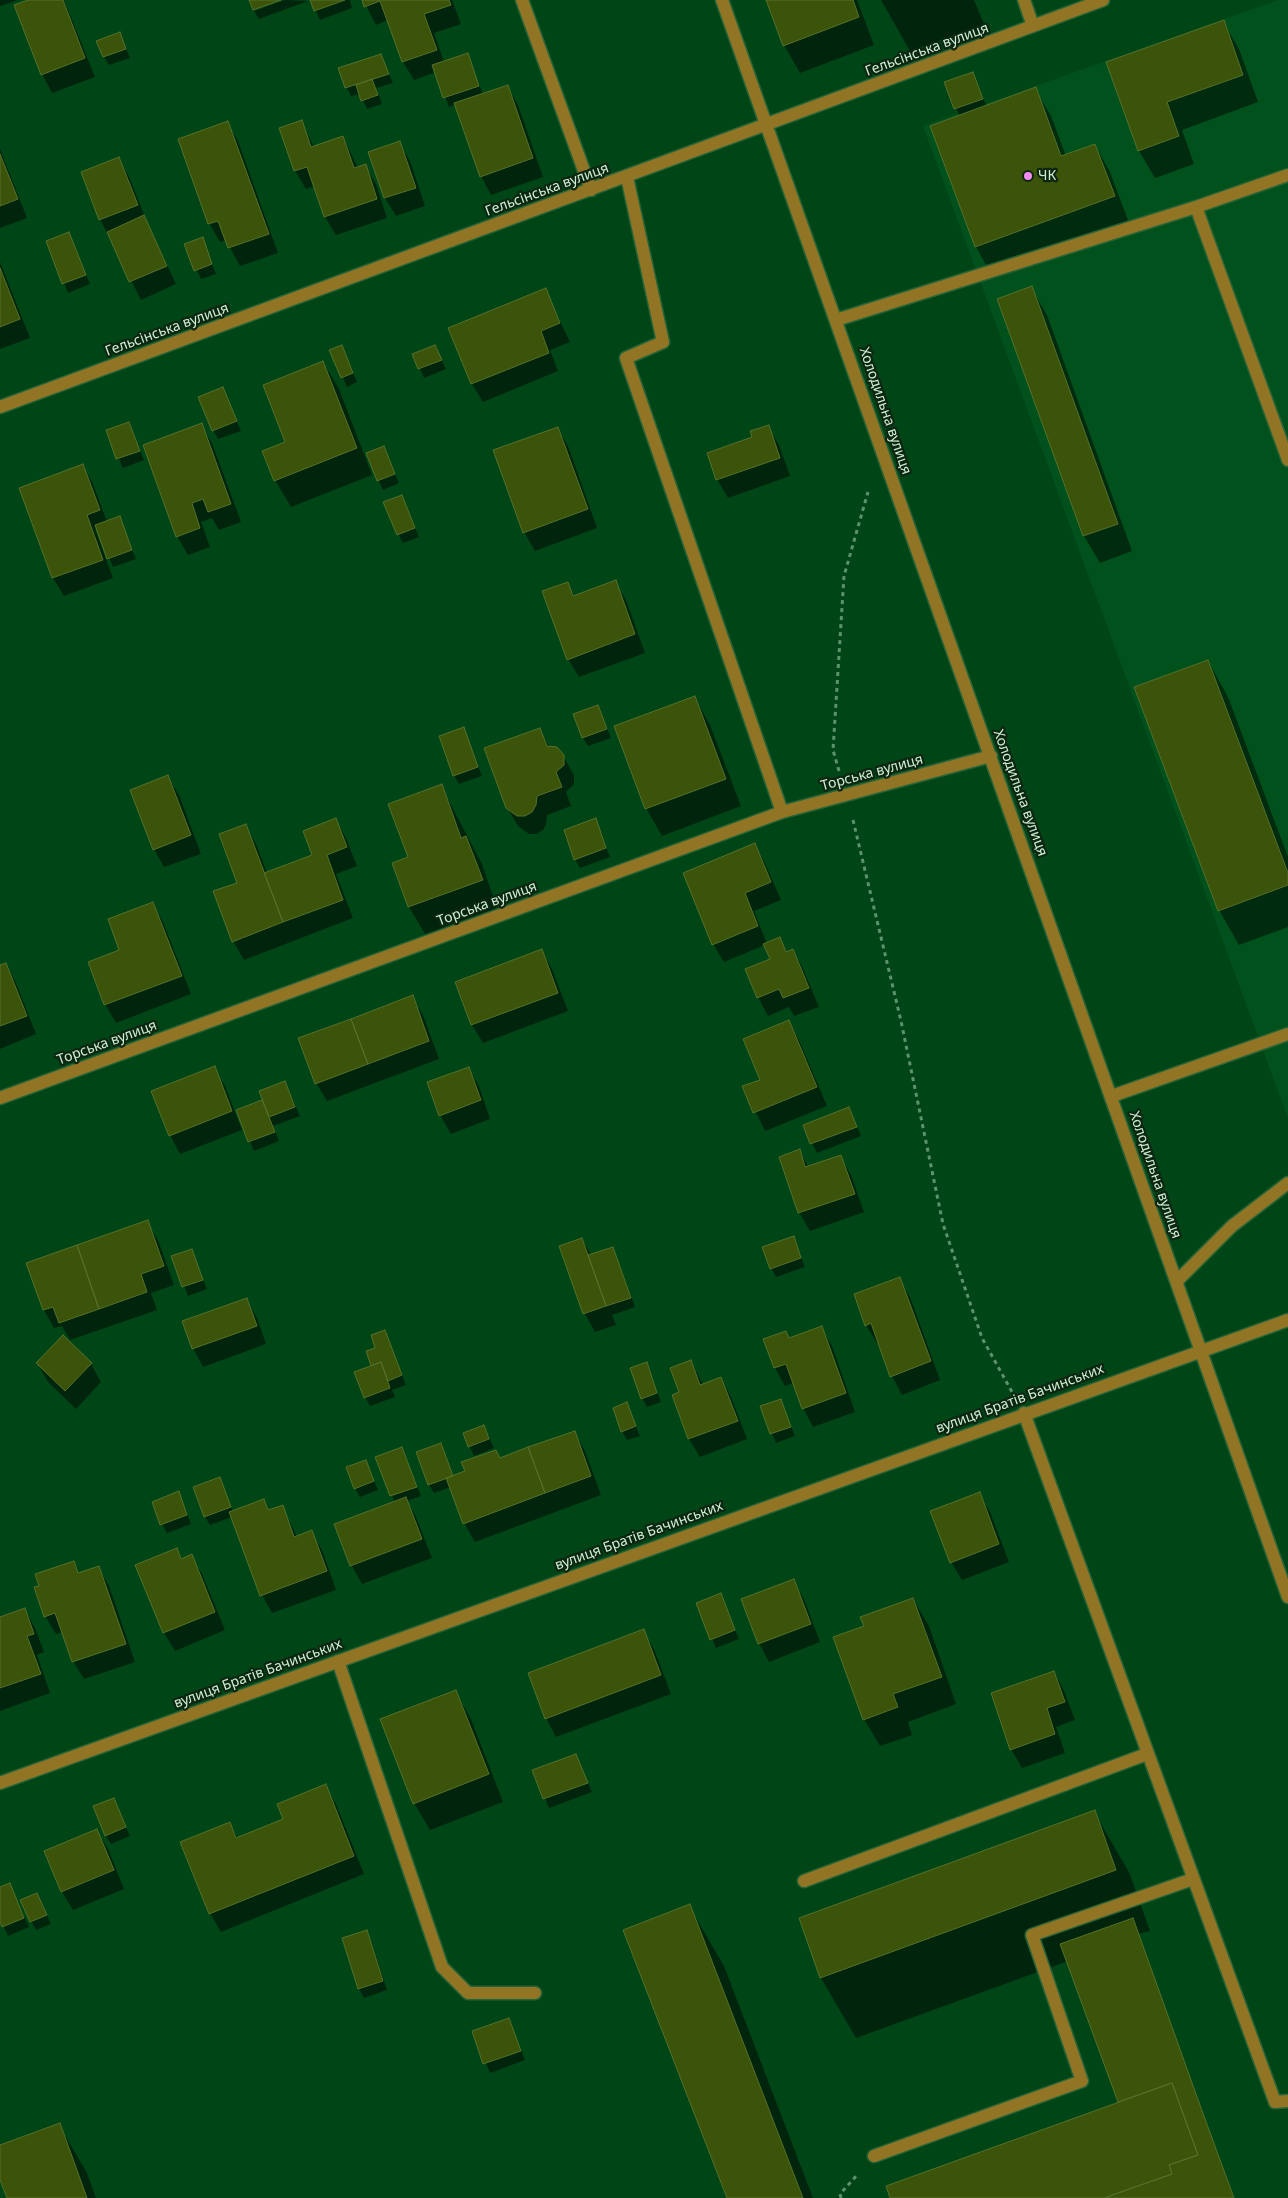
<!DOCTYPE html>
<meta charset="utf-8">
<style>
body{margin:0}
canvas{display:block;background:#004516}
</style>
<canvas width="1288" height="2198"></canvas>
<script>
const g = document.querySelector('canvas').getContext('2d');
g.lineJoin = 'round';
function fillPath(path, color) {
  g.fillStyle = color;
  g.fill(path, 'evenodd');
}
function shape(rows) {
  const path = new Path2D();
  for (const r of rows) {
    path.moveTo(r[0], r[1]);
    for (let i = 2; i < r.length; i += 2) path.lineTo(r[i], r[i + 1]);
  }
  return path;
}
function trace(path, color, width, dash) {
  g.strokeStyle = color;
  g.lineWidth = width;
  g.lineCap = dash ? 'butt' : 'round';
  g.setLineDash(dash || []);
  g.stroke(path);
}
function label(font, color, halo, rows, align = 'center') {
  g.font = font + ' "Noto Sans",sans-serif';
  g.lineWidth = 4.5;
  g.setLineDash([]);
  g.textBaseline = 'middle';
  g.strokeStyle = halo;
  g.fillStyle = color;
  for (const [text, x, y, turn = 0] of rows) {
    g.save();
    g.translate(x, y);
    g.rotate((+turn || 0) * Math.PI / 180);
    g.textAlign = isNaN(turn) ? turn : align;
    if (halo) g.strokeText(text, 0, 0);
    g.fillText(text, 0, 0);
    g.restore();
  }
}
const built = shape([
 [1278,0,1288,0,1288,1118,923,126]
]);
const shadow = shape([
 [0,0,18,0,0,6],
 [32,0,64,0,95,77,52,93,42,74],
 [285,0,308,1,259,19,254,11],
 [311,0,350,0,352,8,320,20],
 [363,0,452,0,461,24,434,33,444,62,467,54,483,94,507,86,518,105,543,177,491,195,481,176,456,104,449,107,436,72,414,80,403,62,388,20,376,25],
 [767,0,857,0,874,45,800,73,784,45],
 [881,0,974,0,984,24,910,51],
 [1223,22,1239,49,1258,102,1182,130,1194,164,1155,178,1139,151,1108,63],
 [120,34,130,58,109,65,104,57],
 [381,55,393,83,376,88,382,104,367,109,360,94,351,96,346,87],
 [972,73,987,107,1035,89,1051,116,1066,156,1095,145,1110,172,1129,223,991,274,976,247,931,127,960,117,946,83],
 [301,122,314,147,343,137,358,168,365,166,376,184,387,218,336,235,325,217,315,186,306,189,295,171,281,129],
 [227,123,238,141,278,253,240,266,226,240,220,242,209,223],
 [399,142,410,161,425,206,396,216,385,198,370,152],
 [0,149,27,218,0,228],
 [119,159,129,177,147,222,176,284,141,300,100,219],
 [69,233,90,284,68,293,48,241],
 [202,239,216,274,201,279,186,244],
 [0,262,30,338,0,349],
 [1031,288,1047,315,1132,551,1100,563,1084,536],
 [545,290,570,342,550,350,558,371,483,402,472,384,449,328],
 [342,346,357,382,347,387,331,351],
 [435,346,446,369,424,378,414,355],
 [323,362,339,389,372,475,291,507,275,480],
 [222,388,241,431,218,439,213,430],
 [129,423,144,460,123,468,107,431],
 [201,425,212,443,241,522,219,530,212,518,201,522,210,547,188,555,177,536],
 [768,427,779,445,790,476,728,498,717,479,753,438],
 [557,428,568,446,597,528,535,551,524,532],
 [383,447,399,483,383,490,367,454],
 [83,466,93,484,107,522,119,518,136,559,113,567,97,528,95,529,113,578,64,596,53,578,21,488],
 [401,496,419,537,403,543,398,534],
 [615,582,626,600,645,653,579,677,568,659,567,583,575,597],
 [1208,661,1228,697,1288,857,1288,927,1239,945,1219,910],
 [695,698,710,725,741,806,662,836,646,808],
 [598,706,611,738,588,746,583,738],
 [463,728,482,776,459,784,454,775],
 [539,729,550,748,563,756,574,775,574,784,566,792,571,806,547,815,546,824,543,830,536,834,529,834,518,826,507,807],
 [168,777,179,795,201,854,164,867,154,849],
 [441,786,482,864,497,908,425,934,409,907,409,858],
 [336,820,346,838,357,866,336,874,353,918,244,960,233,941,245,825,256,844,267,873,314,856],
 [595,820,610,857,580,868,575,859],
 [755,845,765,863,781,900,754,911,767,944,779,939,787,953,793,950,803,969,819,1007,794,1016,789,1007,768,1016,758,997,771,959,765,945,724,962,713,944],
 [153,904,163,922,191,994,116,1023,105,1004,121,951],
 [542,951,552,969,568,1011,483,1043,472,1025,457,983],
 [6,964,16,983,36,1034,0,1049,0,966],
 [412,997,423,1015,439,1059,327,1101,316,1083],
 [789,1021,799,1040,827,1106,765,1131,744,1087,761,1080],
 [214,1068,225,1086,242,1130,180,1154,170,1135],
 [468,1068,479,1086,490,1119,451,1134,440,1115],
 [285,1082,300,1116,273,1126,279,1141,254,1151,237,1111,264,1100],
 [849,1108,861,1136,817,1153,804,1126],
 [799,1151,809,1168,841,1157,851,1175,864,1212,810,1231,799,1212],
 [147,1222,158,1240,174,1285,151,1293,157,1310,70,1340,62,1326,54,1328,44,1310,27,1263],
 [793,1238,805,1267,776,1277,771,1268],
 [582,1239,591,1255,613,1248,635,1307,612,1315,616,1325,595,1332,585,1314,561,1247],
 [191,1251,207,1289,188,1296,173,1257],
 [899,1279,910,1297,940,1380,902,1395,892,1376,879,1343,877,1343,866,1325],
 [247,1300,257,1318,266,1344,203,1367,193,1348],
 [821,1328,832,1346,855,1412,813,1427,803,1408,794,1383,785,1386,775,1368,789,1339],
 [385,1331,406,1385,392,1390,395,1397,370,1406,365,1397,377,1349],
 [691,1361,703,1385,721,1378,731,1397,747,1439,700,1457,689,1439,680,1393],
 [37,1363,91,1364,101,1382,76,1409,48,1382],
 [646,1363,661,1402,647,1407,642,1398],
 [780,1400,795,1436,776,1443,761,1407],
 [626,1404,640,1436,627,1440,622,1431],
 [484,1427,494,1448,474,1456,464,1434],
 [574,1432,585,1451,601,1495,475,1542,464,1523,451,1487,434,1493,429,1485,440,1445,454,1477],
 [402,1448,421,1496,407,1501,416,1517,432,1558,362,1584,352,1566,336,1525,395,1503,377,1457],
 [365,1461,378,1490,360,1497,355,1488],
 [219,1479,233,1512,263,1501,269,1511,282,1506,297,1537,311,1532,322,1550,336,1590,272,1613,262,1595,232,1517,210,1525,205,1517,194,1488],
 [179,1493,191,1524,167,1533,162,1524],
 [979,1494,990,1512,1009,1562,962,1580,951,1562],
 [176,1550,182,1560,191,1556,202,1574,225,1630,175,1651,164,1633,137,1566],
 [73,1563,80,1574,98,1567,109,1586,135,1662,84,1679,73,1661,63,1632,56,1634,45,1616],
 [793,1581,804,1599,820,1642,769,1662,759,1643],
 [720,1595,739,1639,716,1648,698,1604],
 [913,1599,929,1626,956,1704,908,1722,912,1735,880,1746,864,1719,866,1627],
 [25,1609,35,1628,44,1652,37,1655,50,1693,0,1711,0,1618],
 [643,1631,654,1649,671,1694,556,1737,546,1718],
 [1054,1672,1064,1691,1075,1720,1056,1727,1065,1753,1022,1768,1011,1749],
 [455,1692,471,1719,503,1802,430,1830,414,1803],
 [576,1755,592,1792,549,1808,534,1771],
 [325,1786,336,1804,364,1874,221,1932,210,1913,229,1823,238,1838,284,1819],
 [113,1799,130,1836,111,1844,106,1836],
 [1094,1812,1129,1872,1150,1931,1138,1934,1233,2198,892,2198,1120,2103,1068,1961,856,2038,821,1978,800,1919],
 [97,1831,108,1849,124,1889,73,1910,62,1892,46,1852],
 [9,1885,29,1927,8,1936,0,1919,0,1889],
 [37,1894,51,1924,36,1930,31,1921],
 [689,1906,724,1966,813,2198,729,2198],
 [366,1932,371,1941,387,1990,364,1998,359,1989],
 [509,2019,525,2060,490,2073,473,2031],
 [59,2125,87,2173,96,2198,8,2198,0,2176,0,2146]
]);
const building = shape([
 [28,0,63,0,85,58,41,75,14,5,28,0],
 [249,0,281,0,253,10,249,0],
 [310,0,345,0,314,11,310,0],
 [362,0,449,0,451,5,424,14,437,50,402,62,380,1,364,7,362,0],
 [766,0,853,0,859,17,783,46,766,0],
 [1224,20,1243,75,1167,102,1179,136,1138,151,1106,62,1224,20],
 [120,32,126,49,103,57,96,41,120,32],
 [468,53,479,86,443,98,432,65,468,53],
 [381,54,389,74,345,88,338,68,381,54],
 [973,72,983,99,954,109,944,82,973,72],
 [372,79,378,95,361,101,356,85,372,79],
 [508,85,533,158,480,177,454,103,508,85],
 [1036,87,1061,156,1095,144,1115,196,975,247,930,126,1036,87],
 [302,120,311,147,343,136,354,168,366,164,377,199,324,217,307,167,294,171,279,128,302,120],
 [228,121,269,234,228,248,218,221,208,224,178,139,228,121],
 [400,141,416,188,384,198,368,152,400,141],
 [0,154,18,199,0,206,0,154],
 [119,157,138,205,99,220,81,172,119,157],
 [144,215,167,266,129,282,107,232,144,215],
 [69,232,86,275,62,284,46,241,69,232],
 [203,237,212,264,194,271,184,244,203,237],
 [0,268,20,319,0,327,0,268],
 [1032,286,1118,524,1083,536,997,299,1032,286],
 [546,288,560,323,541,331,549,353,471,384,448,328,546,288],
 [342,345,353,373,341,378,329,350,342,345],
 [435,345,442,360,418,369,412,354,435,345],
 [323,361,357,448,274,481,262,451,285,442,263,385,323,361],
 [223,387,237,421,212,431,198,397,223,387],
 [129,422,140,451,116,459,106,430,129,422],
 [202,423,231,504,208,512,203,499,192,503,200,528,176,537,143,445,202,423],
 [769,425,780,458,716,480,707,453,752,437,750,431,769,425],
 [558,427,588,509,523,533,493,450,558,427],
 [384,446,395,474,377,481,366,453,384,446],
 [83,464,100,510,87,515,103,560,52,578,19,488,83,464],
 [402,495,415,528,397,535,383,502,402,495],
 [120,516,132,550,107,559,95,525,120,516],
 [616,580,635,634,567,660,542,591,568,582,573,596,616,580],
 [1208,660,1288,873,1288,885,1218,911,1134,687,1208,660],
 [695,696,726,779,645,809,614,726,695,696],
 [598,705,607,729,582,738,573,714,598,705],
 [464,727,478,767,453,776,439,736,464,727],
 [540,728,547,746,557,747,564,755,564,765,556,772,562,787,537,796,536,805,532,812,525,816,517,816,506,808,484,748,540,728],
 [168,775,191,835,153,850,130,790,168,775],
 [442,784,461,838,466,836,483,880,408,907,392,863,408,857,388,804,442,784],
 [336,818,347,847,327,855,343,900,283,922,264,873,312,855,303,831,336,818],
 [596,818,606,848,574,860,564,830,596,818],
 [246,824,283,922,232,942,213,891,237,883,219,834,246,824],
 [755,843,771,882,745,893,758,926,712,945,683,873,755,843],
 [153,902,182,976,104,1005,88,962,119,950,108,919,153,902],
 [780,937,786,952,793,949,809,988,783,998,779,989,757,998,745,969,770,959,763,944,780,937],
 [542,949,558,993,471,1025,455,982,542,949],
 [6,963,27,1016,0,1026,0,965,6,963],
 [413,995,429,1041,368,1064,351,1019,413,995],
 [351,1019,368,1064,315,1084,298,1038,351,1019],
 [789,1020,817,1087,753,1113,742,1086,760,1080,743,1039,789,1020],
 [215,1066,232,1111,169,1136,151,1091,215,1066],
 [469,1067,481,1100,439,1116,427,1082,469,1067],
 [285,1081,295,1107,269,1117,259,1091,285,1081],
 [262,1100,275,1132,248,1142,236,1110,262,1100],
 [849,1107,857,1127,810,1144,803,1125,849,1107],
 [800,1149,805,1167,841,1155,855,1194,798,1213,779,1157,800,1149],
 [148,1220,164,1266,141,1274,147,1292,99,1309,77,1245,148,1220],
 [794,1236,801,1258,770,1269,762,1247,794,1236],
 [582,1238,606,1306,583,1314,559,1246,582,1238],
 [77,1245,99,1309,59,1323,53,1307,43,1310,26,1263,77,1245],
 [613,1247,631,1298,606,1306,588,1255,613,1247],
 [192,1249,203,1280,182,1287,171,1256,192,1249],
 [900,1277,931,1361,890,1377,871,1323,865,1326,854,1294,900,1277],
 [247,1298,257,1326,192,1349,182,1321,247,1298],
 [822,1326,846,1393,802,1409,786,1364,774,1368,763,1339,786,1331,789,1338,822,1326],
 [385,1330,402,1375,388,1381,381,1362,371,1366,366,1351,375,1348,371,1335,385,1330],
 [63,1335,92,1363,65,1391,36,1363,63,1335],
 [691,1360,700,1385,721,1377,738,1421,688,1439,672,1395,679,1392,670,1368,691,1360],
 [381,1362,390,1388,364,1398,354,1372,381,1362],
 [647,1362,657,1393,641,1399,630,1368,647,1362],
 [781,1399,791,1427,770,1434,760,1406,781,1399],
 [627,1402,636,1426,621,1432,613,1408,627,1402],
 [484,1425,489,1439,468,1447,463,1433,484,1425],
 [575,1431,591,1476,545,1493,528,1447,575,1431],
 [441,1443,453,1476,428,1485,416,1452,441,1443],
 [402,1447,417,1487,390,1496,375,1457,402,1447],
 [528,1447,545,1493,463,1524,446,1478,465,1471,461,1462,496,1450,500,1458,528,1447],
 [366,1460,374,1481,354,1489,346,1467,366,1460],
 [220,1477,231,1507,204,1517,193,1487,220,1477],
 [179,1491,187,1515,160,1525,152,1502,179,1491],
 [980,1492,999,1544,950,1563,930,1511,980,1492],
 [406,1497,422,1539,350,1566,334,1524,406,1497],
 [264,1499,268,1510,283,1505,294,1537,312,1530,327,1571,260,1596,229,1512,264,1499],
 [177,1548,181,1559,192,1554,215,1612,163,1633,135,1565,177,1548],
 [74,1561,78,1573,99,1566,126,1644,72,1662,55,1613,44,1617,34,1587,39,1586,35,1574,74,1561],
 [794,1579,811,1624,758,1644,741,1599,794,1579],
 [721,1593,735,1630,710,1640,696,1603,721,1593],
 [913,1598,942,1677,893,1694,898,1707,863,1720,833,1637,864,1626,860,1617,913,1598],
 [25,1608,34,1634,27,1636,41,1674,0,1688,0,1617,25,1608],
 [644,1629,661,1675,545,1719,528,1673,644,1629],
 [1054,1671,1065,1702,1047,1708,1055,1734,1010,1750,991,1693,1054,1671],
 [456,1690,489,1774,413,1804,380,1719,456,1690],
 [576,1754,588,1783,543,1799,532,1770,576,1754],
 [326,1784,354,1856,209,1914,180,1842,230,1822,236,1838,283,1819,277,1804,326,1784],
 [114,1798,126,1827,105,1836,93,1806,114,1798],
 [1095,1810,1116,1870,820,1978,799,1918,1095,1810],
 [97,1829,114,1870,61,1892,44,1851,97,1829],
 [10,1883,24,1918,2,1927,0,1922,0,1887,10,1883],
 [37,1893,47,1915,30,1922,20,1900,37,1893],
 [690,1904,803,2198,727,2198,623,1930,690,1904],
 [1133,1918,1201,2108,1234,2198,1104,2198,1172,2174,1169,2165,1198,2155,1172,2083,1118,2102,1060,1944,1133,1918],
 [367,1930,383,1981,358,1989,342,1938,367,1930],
 [509,2018,521,2051,483,2064,472,2031,509,2018],
 [1172,2083,1198,2155,1169,2165,1172,2174,1104,2198,890,2198,886,2186,1172,2083],
 [60,2123,87,2198,7,2198,0,2180,0,2145,60,2123]
]);
const path = shape([
 [839,771,833,750,844,576,868,492],
 [853,820,901,1021,943,1224,982,1338,1012,1392],
 [841,2198,840,2194,857,2175]
]);
const minor = shape([
 [522,0,591,190],
 [722,0,1288,1597],
 [1024,0,1033,26],
 [627,177,663,342,626,358,782,812],
 [1196,207,1288,460],
 [836,320,1196,207,1288,175],
 [0,407,1103,0],
 [1112,1096,1288,1034],
 [0,1098,782,812,991,756],
 [1177,1281,1232,1226,1288,1183],
 [1024,1413,1275,2102,1288,2101],
 [338,1661,442,1967,468,1993,535,1993],
 [0,1783,1288,1320],
 [804,1881,1147,1754],
 [874,2156,1082,2081,1032,1935,1193,1879]
]);
const markers = [
 [1028,176,5,"#f38af1"]
];
const streetNames = [
 ["Гельсінська вулиця",927,50,-20],
 ["Гельсінська вулиця",547,190,-20],
 ["Гельсінська вулиця",167,330,-20],
 ["Холодильна вулиця",885,411,71],
 ["Торська вулиця",872,773,-15],
 ["Холодильна вулиця",1020,793,70],
 ["Торська вулиця",487,904,-20],
 ["Торська вулиця",107,1043,-20],
 ["Холодильна вулиця",1155,1175,71],
 ["вулиця Братів Бачинських",1020,1399,-20],
 ["вулиця Братів Бачинських",639,1536,-20],
 ["вулиця Братів Бачинських",258,1674,-20]
];
const poiNames = [
 ["ЧК",1038,176]
];
fillPath(built, '#00511b');
fillPath(shadow, '#0007');
fillPath(building, '#3b540a');
trace(building, '#55702c', 1);
trace(minor, '#256438', 15);
trace(path, '#5e926c', 3, [4, 4]);
trace(minor, '#927425', 12);
for (const [x, y, r, color] of markers) {
  const dot = new Path2D();
  dot.arc(x, y, r, 0, 2 * Math.PI);
  g.fillStyle = color;
  g.fill(dot);
  trace(dot, '#0c2611', 2);
}
label('14px', '#cfefd2', '#0c2611', streetNames);
label('14px', '#cfefd2', '#0c2611', poiNames, 'left');
</script>
